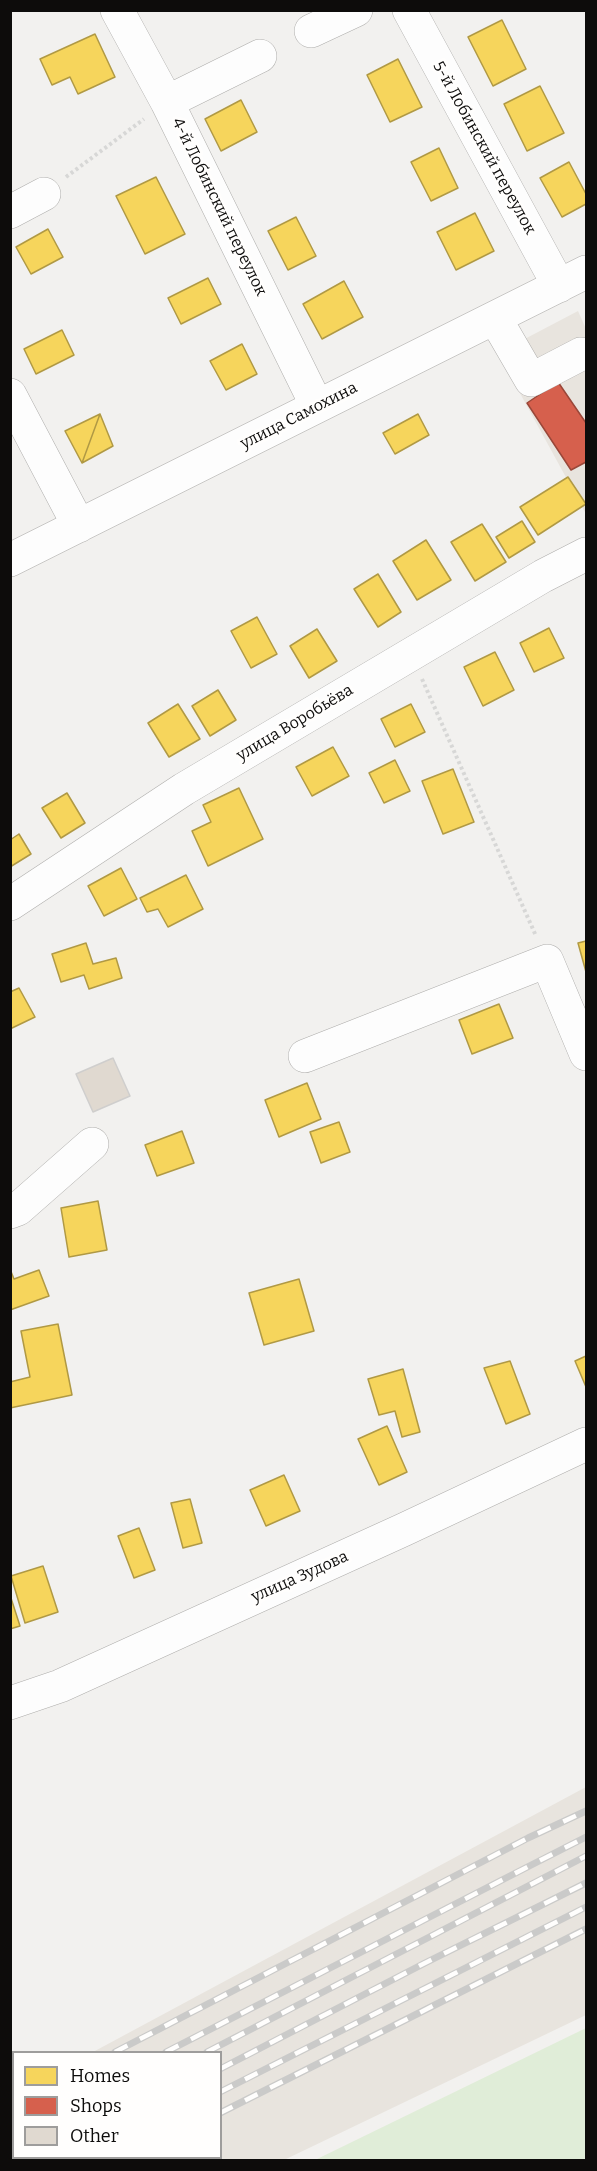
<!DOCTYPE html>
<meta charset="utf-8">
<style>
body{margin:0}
#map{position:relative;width:597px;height:2171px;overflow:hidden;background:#f2f1ef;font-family:Bitter,serif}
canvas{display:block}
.frame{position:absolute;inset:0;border:12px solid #0d0c0b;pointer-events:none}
.legend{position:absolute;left:12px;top:2051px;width:210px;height:108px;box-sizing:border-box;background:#fffefd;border:2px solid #9e9d9c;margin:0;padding:8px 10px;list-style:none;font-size:18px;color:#0d0c0b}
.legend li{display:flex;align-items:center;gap:12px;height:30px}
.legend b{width:30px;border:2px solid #9e9d9c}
</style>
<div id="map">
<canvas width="597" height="2171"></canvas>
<div class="frame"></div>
<ul class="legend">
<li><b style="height:16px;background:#f6d55c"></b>Homes</li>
<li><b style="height:16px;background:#d6604d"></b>Shops</li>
<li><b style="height:16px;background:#e0d9d0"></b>Other</li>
</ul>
</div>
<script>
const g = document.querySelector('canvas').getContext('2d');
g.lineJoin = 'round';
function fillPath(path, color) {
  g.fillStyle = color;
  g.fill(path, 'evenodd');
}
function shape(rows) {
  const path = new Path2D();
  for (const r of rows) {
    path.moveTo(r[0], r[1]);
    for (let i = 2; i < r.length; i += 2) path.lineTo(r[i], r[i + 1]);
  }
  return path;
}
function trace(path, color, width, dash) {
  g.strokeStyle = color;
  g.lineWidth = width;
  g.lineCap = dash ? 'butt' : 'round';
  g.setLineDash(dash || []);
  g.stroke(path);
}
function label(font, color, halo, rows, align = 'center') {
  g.font = font + ' Bitter,serif';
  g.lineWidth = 6;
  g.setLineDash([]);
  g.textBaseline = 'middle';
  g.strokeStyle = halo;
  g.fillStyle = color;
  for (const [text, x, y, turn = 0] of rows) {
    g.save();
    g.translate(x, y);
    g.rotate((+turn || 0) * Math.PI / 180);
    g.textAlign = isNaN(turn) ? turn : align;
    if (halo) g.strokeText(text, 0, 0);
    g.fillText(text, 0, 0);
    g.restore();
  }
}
const built = shape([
 [578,311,586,329,586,514,498,353],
 [586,1787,586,2015,284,2160,11,2160,10,2097,13,2095,14,2158,220,2158,220,2052,93,2052]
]);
const green = shape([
 [586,2028,586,2160,315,2160]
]);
const homes = shape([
 [502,20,526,69,493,86,468,37,502,20],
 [95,34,115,77,78,94,70,77,52,85,40,59,95,34],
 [398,59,422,107,390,122,367,75,398,59],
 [540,86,564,133,527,151,504,104,540,86],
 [241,100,257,132,221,151,205,119,241,100],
 [439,148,458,188,431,201,411,162,439,148],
 [569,162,586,194,586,204,562,217,540,178,569,162],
 [156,177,185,234,145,254,116,196,156,177],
 [475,213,494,251,456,270,437,232,475,213],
 [296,217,316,256,288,270,268,231,296,217],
 [48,229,63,257,31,274,16,247,48,229],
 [208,278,221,304,181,324,168,298,208,278],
 [344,281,363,317,322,339,303,304,344,281],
 [62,330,74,355,36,374,24,349,62,330],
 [242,344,257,374,226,390,210,361,242,344],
 [100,414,82,463,65,431,100,414],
 [100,414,113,446,82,463,100,414],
 [418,414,429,435,395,454,383,433,418,414],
 [568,477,586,504,538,535,520,507,568,477],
 [522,521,535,542,509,558,496,537,522,521],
 [482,524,506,562,475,581,451,542,482,524],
 [426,540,451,580,417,600,393,561,426,540],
 [378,574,401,612,378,627,354,589,378,574],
 [257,617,277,654,251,668,231,631,257,617],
 [549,628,564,658,534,672,520,643,549,628],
 [317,629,337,661,309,678,290,646,317,629],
 [495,652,514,690,483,706,464,667,495,652],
 [218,690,236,720,210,736,192,706,218,690],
 [178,704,200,739,169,757,148,723,178,704],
 [411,704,425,732,395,747,381,719,411,704],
 [333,747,349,776,312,796,296,767,333,747],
 [395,760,410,791,384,803,369,773,395,760],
 [453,769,474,822,443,834,422,781,453,769],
 [239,788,263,839,208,866,192,831,211,822,203,805,239,788],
 [67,793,85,823,61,838,42,808,67,793],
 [19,834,31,854,10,867,10,840,19,834],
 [121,868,137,899,104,916,88,886,121,868],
 [186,875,203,909,168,927,158,909,147,912,140,898,186,875],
 [586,941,586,972,578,943,586,941],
 [86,943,93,964,116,958,122,978,89,989,84,975,61,982,52,954,86,943],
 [19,988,35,1017,10,1029,10,992,19,988],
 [499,1004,513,1038,472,1054,459,1020,499,1004],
 [307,1083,321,1119,279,1137,265,1100,307,1083],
 [339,1122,350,1152,321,1163,310,1132,339,1122],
 [182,1131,194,1163,157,1176,145,1145,182,1131],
 [98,1201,107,1250,69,1257,61,1208,98,1201],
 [10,1269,14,1279,39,1270,49,1296,10,1310,10,1269],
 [299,1279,314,1331,264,1345,249,1293,299,1279],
 [58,1324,72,1395,10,1408,10,1382,30,1377,21,1331,58,1324],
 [586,1356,586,1387,575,1361,586,1356],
 [510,1361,530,1414,506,1424,484,1368,510,1361],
 [403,1369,420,1432,402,1437,395,1411,379,1415,368,1379,403,1369],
 [387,1426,407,1472,379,1485,358,1439,387,1426],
 [284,1475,300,1511,266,1526,250,1490,284,1475],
 [190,1499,202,1543,183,1548,171,1503,190,1499],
 [139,1528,155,1570,134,1578,118,1536,139,1528],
 [43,1566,58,1612,25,1623,11,1576,43,1566],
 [10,1595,20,1626,10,1629,10,1595]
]);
const shops = shape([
 [558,382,586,423,586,462,571,470,527,403,558,382]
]);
const building = shape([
 [113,1058,130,1096,93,1112,76,1074,113,1058]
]);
const path = shape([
 [66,177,144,119],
 [422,679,536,936]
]);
const minor = shape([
 [117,10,167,102,317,406],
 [409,10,559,286],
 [311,31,356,10],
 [167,102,260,56],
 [10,212,44,194],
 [495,318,531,380,581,354],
 [10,395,79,526],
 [10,560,586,272],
 [10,904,184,789,543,576,586,554],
 [305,1056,547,961,586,1054],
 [10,1212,18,1209,92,1144],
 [10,1703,60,1686,403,1530,586,1444]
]);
const rail = shape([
 [115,2052,528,1838,586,1811],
 [166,2052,586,1837],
 [207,2052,586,1856],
 [220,2069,425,1963,586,1883],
 [220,2092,586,1907],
 [10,2106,14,2105],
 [220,2113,586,1929],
 [10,2132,14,2130],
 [10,2153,14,2151],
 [45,2160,51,2158],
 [85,2160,91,2158],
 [132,2160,137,2158]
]);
const streetNames = [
 ["5-й Лобинский переулок",484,148,61],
 ["4-й Лобинский переулок",219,207,64],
 ["улица Самохина",299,416,-27],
 ["улица Воробьёва",295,723,-31],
 ["улица Зудова",300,1577,-24]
];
fillPath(built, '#e8e4de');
fillPath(green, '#e0edd8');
fillPath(homes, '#f6d55c');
trace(homes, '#b09944', 1.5);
fillPath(shops, '#d6604d');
trace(shops, '#9a4739', 1.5);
fillPath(building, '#e0d9d0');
trace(building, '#cfcecd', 1.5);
trace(minor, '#aeadab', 34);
trace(path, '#d7d7d6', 4, [3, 3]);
trace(minor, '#fdfdfd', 33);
trace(rail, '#cacac9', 7);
trace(rail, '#fffefd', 4.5, [14]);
label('16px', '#0d0c0b', '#fffefd', streetNames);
</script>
